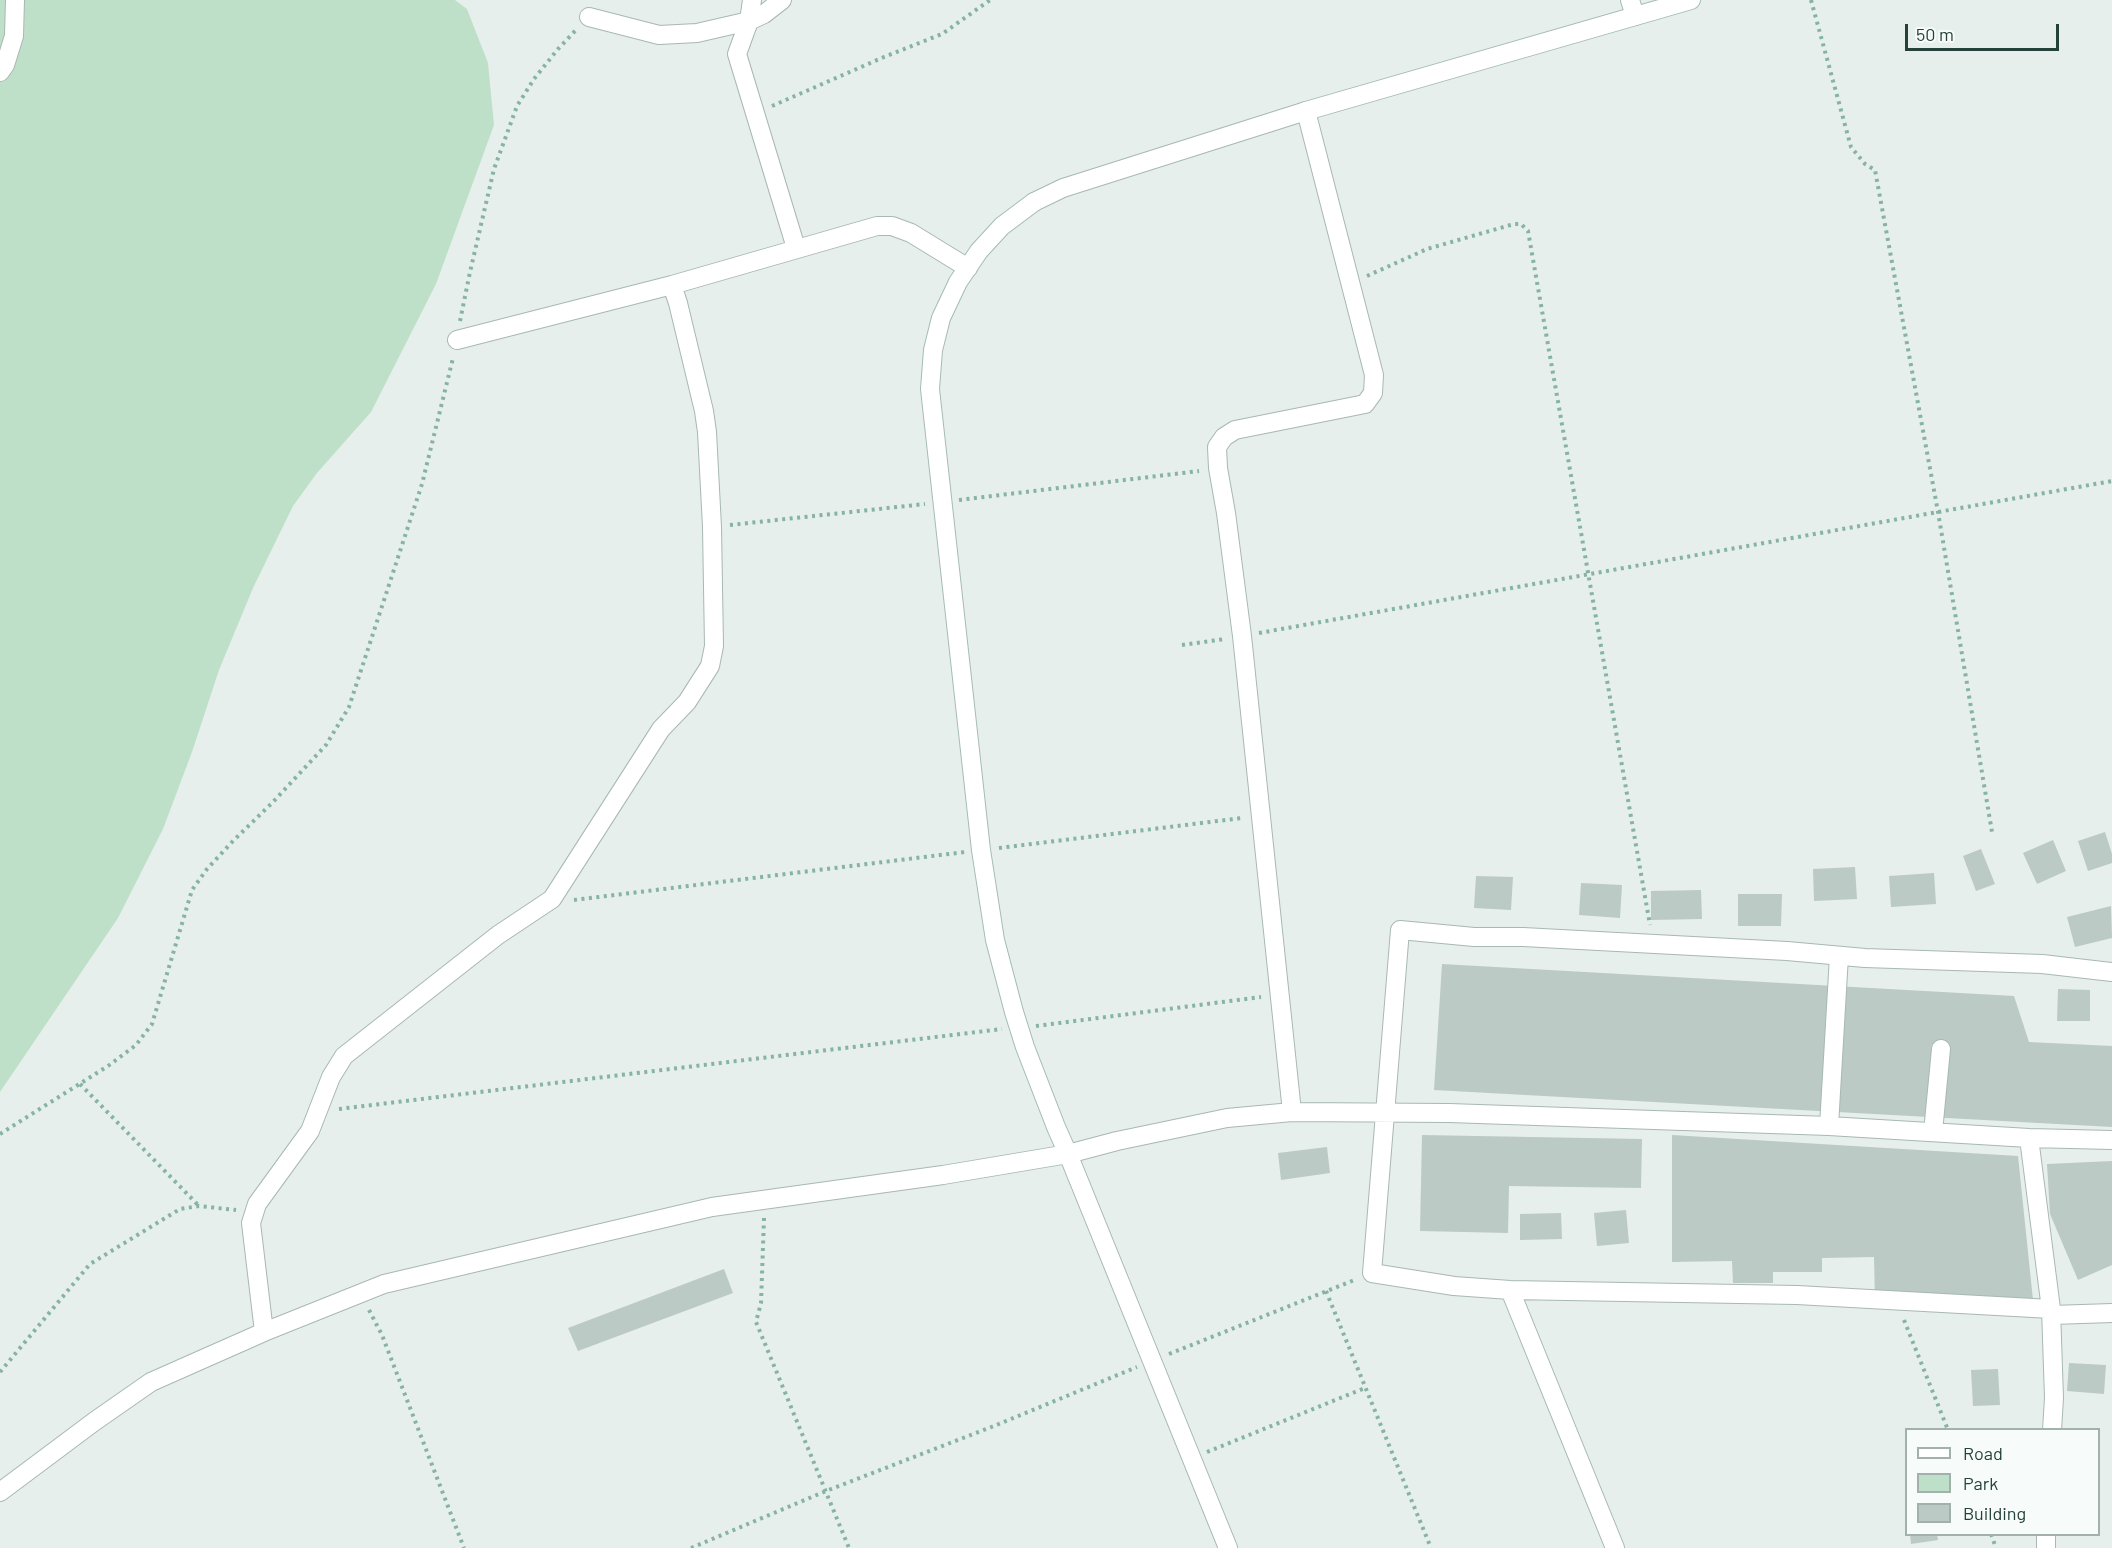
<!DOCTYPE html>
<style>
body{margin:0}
#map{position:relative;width:2112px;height:1548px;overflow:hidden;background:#e6efeb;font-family:Barlow,sans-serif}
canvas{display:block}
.legend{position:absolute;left:1905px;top:1428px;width:195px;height:108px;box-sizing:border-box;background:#f7fbf9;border:2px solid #a3b1ad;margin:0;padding:8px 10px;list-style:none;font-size:18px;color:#24423a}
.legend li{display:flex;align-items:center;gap:12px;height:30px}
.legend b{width:30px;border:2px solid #a3b1ad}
.scale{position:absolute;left:1905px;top:24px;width:154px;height:27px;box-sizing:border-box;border:3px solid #24423a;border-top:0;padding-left:8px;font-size:18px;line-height:21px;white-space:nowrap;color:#24423a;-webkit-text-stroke:4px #f7fbf9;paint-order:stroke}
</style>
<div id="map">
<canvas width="2112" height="1548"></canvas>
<ul class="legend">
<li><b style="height:8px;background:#fff"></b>Road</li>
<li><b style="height:16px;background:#bfe0c8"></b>Park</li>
<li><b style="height:16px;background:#bbcac4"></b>Building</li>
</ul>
<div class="scale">50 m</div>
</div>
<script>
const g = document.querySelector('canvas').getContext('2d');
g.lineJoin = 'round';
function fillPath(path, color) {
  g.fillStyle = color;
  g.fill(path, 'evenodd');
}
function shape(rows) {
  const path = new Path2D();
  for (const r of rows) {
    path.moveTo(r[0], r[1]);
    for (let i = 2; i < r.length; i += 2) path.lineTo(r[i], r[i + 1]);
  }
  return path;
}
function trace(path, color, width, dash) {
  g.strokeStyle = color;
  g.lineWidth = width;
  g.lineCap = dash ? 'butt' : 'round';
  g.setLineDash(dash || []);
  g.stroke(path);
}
const green = shape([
 [0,0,455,0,467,9,488,63,494,125,436,284,371,412,317,473,293,506,253,588,219,670,192,752,163,829,118,918,0,1092]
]);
const building = shape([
 [2105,832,2112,854,2112,863,2088,871,2078,841],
 [2053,840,2066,871,2037,884,2023,853],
 [1981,849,1995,884,1976,891,1963,856],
 [1855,867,1857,899,1814,901,1813,869],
 [1934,873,1936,904,1891,907,1889,876],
 [1476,876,1513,877,1511,910,1474,908],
 [1581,883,1622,885,1620,918,1579,915],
 [1701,890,1702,919,1651,920,1651,891],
 [1738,894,1782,894,1781,926,1738,926],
 [2111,906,2112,938,2075,947,2067,917],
 [1442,964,2014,996,2029,1042,2112,1046,2112,1127,1434,1090],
 [2058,989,2090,990,2090,1021,2057,1021],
 [1422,1135,1642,1139,1641,1188,1509,1186,1508,1233,1420,1231],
 [1672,1135,2018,1156,2033,1300,1875,1301,1874,1257,1822,1258,1822,1272,1773,1272,1773,1283,1733,1283,1732,1261,1672,1262],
 [1327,1147,1330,1173,1281,1180,1278,1153],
 [2112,1161,2112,1265,2078,1280,2050,1214,2047,1164],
 [1626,1210,1629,1243,1597,1246,1594,1213],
 [1561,1213,1562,1239,1520,1240,1520,1214],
 [724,1269,733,1293,578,1351,568,1328],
 [2069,1363,2106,1365,2104,1394,2067,1391],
 [1998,1369,2000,1405,1973,1406,1971,1370],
 [1910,1534,1937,1534,1938,1540,1911,1544]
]);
const path = shape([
 [1811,0,1851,147,1865,164,1875,170,1938,512,1992,832],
 [772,106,884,57,942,34,990,0],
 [1367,276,1427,249,1514,224,1521,224,1528,231,1650,925],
 [460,321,470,272,494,169,517,106,534,79,558,49,576,30],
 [959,500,1199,471],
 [730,525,925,504],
 [1259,633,2112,481],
 [1182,645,1225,639],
 [999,848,1242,818],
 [574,900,965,852],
 [1036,1026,1261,997],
 [80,1084,199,1206],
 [339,1109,1002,1029],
 [0,1134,108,1066,136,1045,152,1024,192,890,207,869,233,841,272,803,326,745,349,707,422,484,453,358],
 [764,1218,761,1303,756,1322,849,1548],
 [1326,1291,1431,1548],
 [369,1310,382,1335,464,1548],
 [1904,1320,1948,1430],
 [1169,1354,1357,1279],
 [0,1372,90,1264,180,1209,199,1206,236,1210],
 [1207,1452,1365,1388],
 [1991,1534,1996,1548],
 [691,1548,826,1491,994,1426,1137,1367]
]);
const street = shape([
 [752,0,749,21,737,54,796,248],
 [1630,0,1635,16],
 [589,17,659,35,697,33,749,21,764,14,782,0],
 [0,72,5,65,14,36,15,0],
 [1034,202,1063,188,1306,111,1374,375,1373,393,1365,404,1235,430,1224,437,1217,447,1218,468,1226,513,1242,636,1292,1112],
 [457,340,672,285,877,226,892,226,911,233,968,268],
 [1829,1126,1839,956],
 [1933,1132,1941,1049],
 [2029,1138,2051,1309,2054,1398,2052,1430],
 [1068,1154,1228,1548],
 [1510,1290,1615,1548],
 [2051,1309,1797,1295,1510,1290,1454,1286,1372,1273,1400,930,1474,937,1523,937,1787,951,1865,958,2042,964,2112,972],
 [2052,1315,2112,1313],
 [264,1332,251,1223,257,1204,310,1131,331,1077,344,1056,498,935,552,899,661,729,687,702,710,666,714,646,712,527,707,432,704,411,678,303,672,285],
 [0,1492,95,1421,151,1382,264,1332,384,1284,712,1207,943,1175,1068,1154,1117,1141,1227,1118,1292,1112,1449,1113,1829,1126,2029,1138,2112,1140],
 [2046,1548,2046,1534]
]);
const secondary = shape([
 [1306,111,1691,0],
 [1034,202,1002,226,979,251,958,282,941,318,933,350,930,389,981,850,995,940,1014,1012,1025,1047,1056,1127,1068,1154]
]);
fillPath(green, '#bfe0c8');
fillPath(building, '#bbcac4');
trace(street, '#a8b8b2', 20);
trace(secondary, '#a4bbb3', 20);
trace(path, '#86b3a5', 4, [3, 4.5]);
trace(street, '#fff', 18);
trace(secondary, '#fff', 18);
</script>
